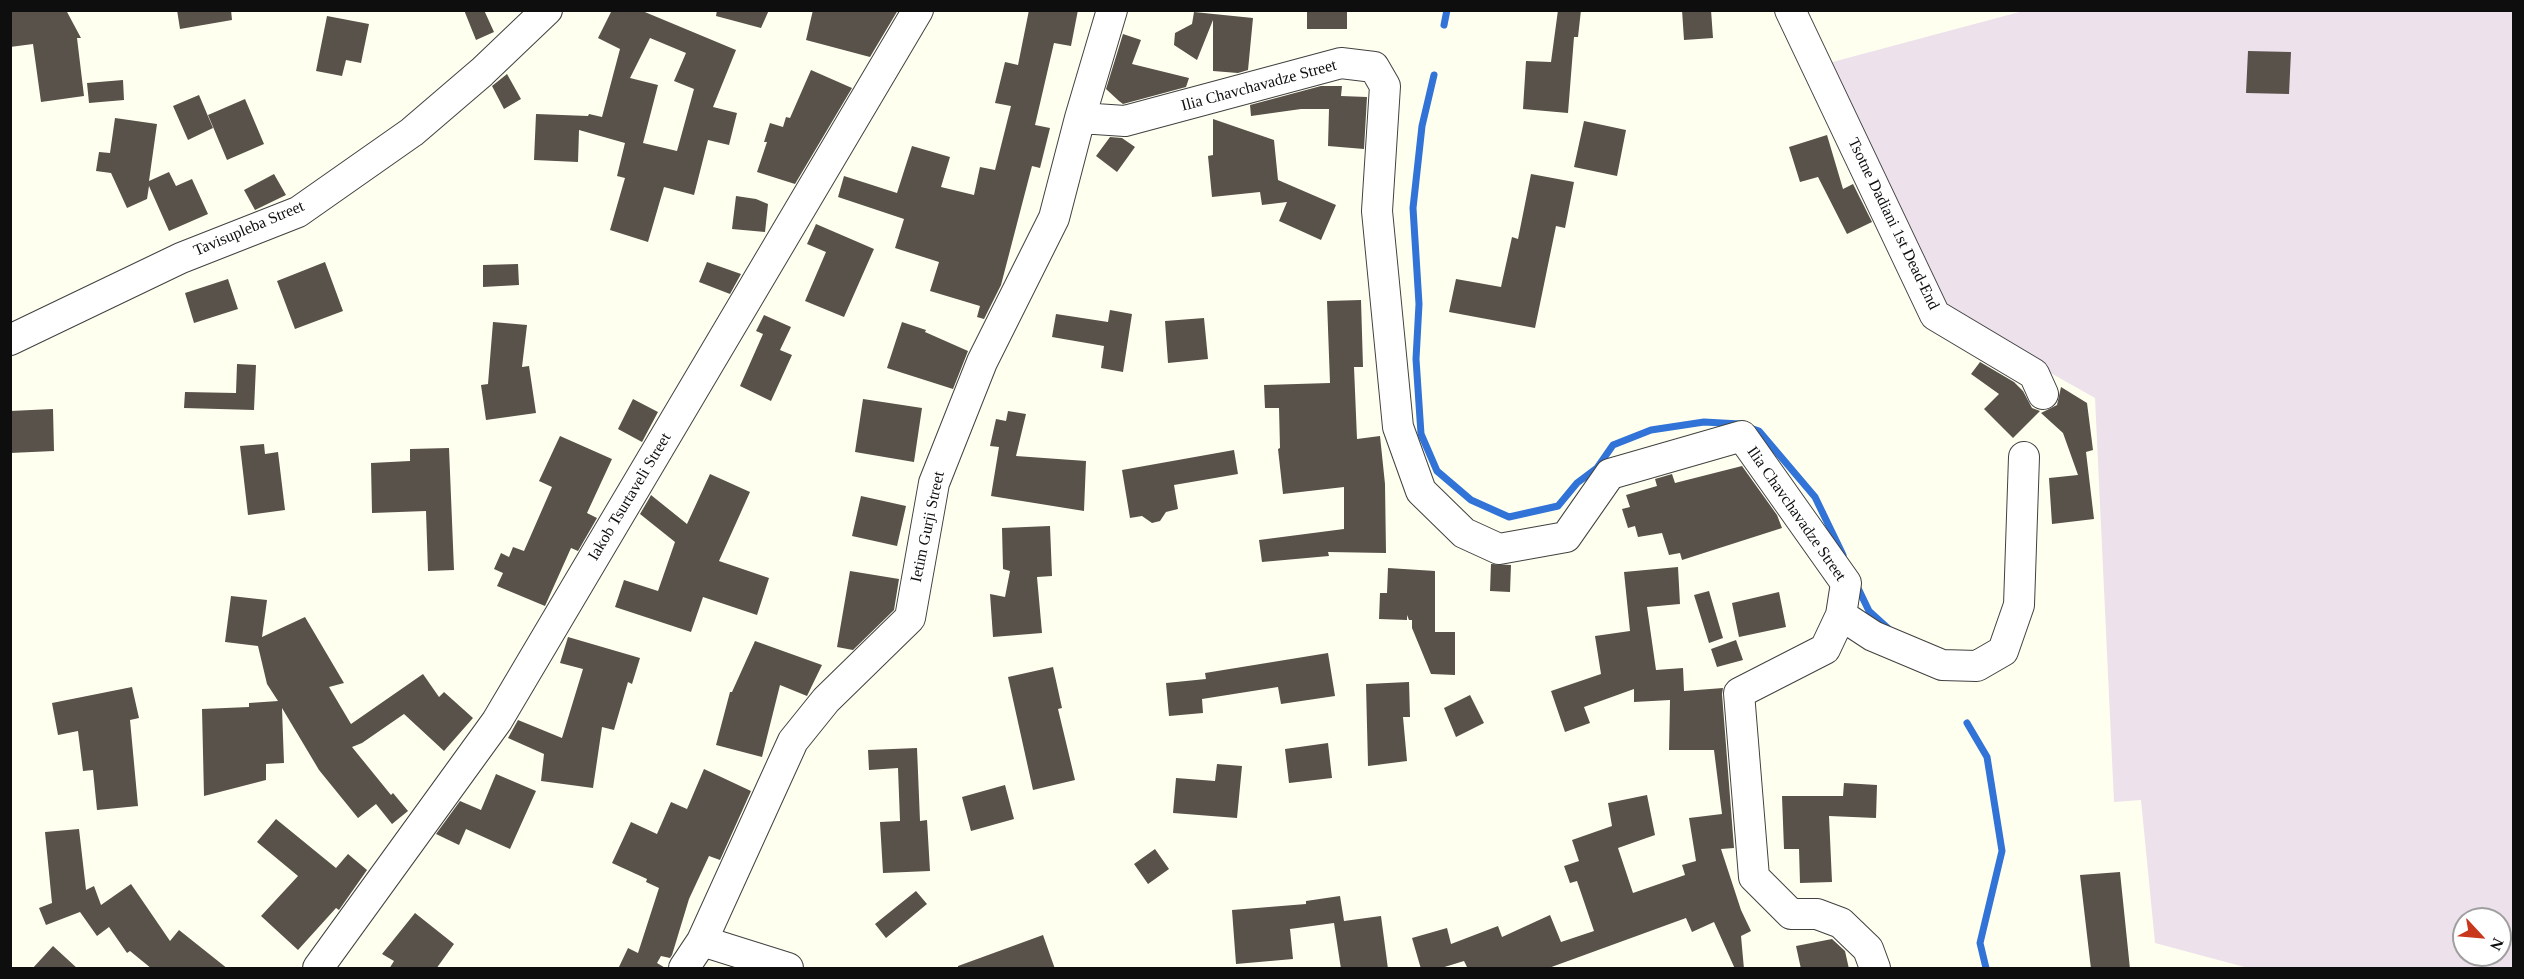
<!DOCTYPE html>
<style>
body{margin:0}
#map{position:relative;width:2524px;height:979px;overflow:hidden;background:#ffffef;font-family:"Times New Roman",serif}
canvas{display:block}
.frame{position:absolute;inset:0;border:12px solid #0e0e0e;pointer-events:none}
.north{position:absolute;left:2452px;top:907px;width:60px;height:60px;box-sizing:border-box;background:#fff;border:2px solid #9f9f9f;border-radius:50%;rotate:116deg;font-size:16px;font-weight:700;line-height:24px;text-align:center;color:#0e0e0e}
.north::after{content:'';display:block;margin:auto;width:21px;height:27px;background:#c8371c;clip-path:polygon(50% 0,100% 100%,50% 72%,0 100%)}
</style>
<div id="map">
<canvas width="2524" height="979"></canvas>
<div class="frame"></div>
<div class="north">N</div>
</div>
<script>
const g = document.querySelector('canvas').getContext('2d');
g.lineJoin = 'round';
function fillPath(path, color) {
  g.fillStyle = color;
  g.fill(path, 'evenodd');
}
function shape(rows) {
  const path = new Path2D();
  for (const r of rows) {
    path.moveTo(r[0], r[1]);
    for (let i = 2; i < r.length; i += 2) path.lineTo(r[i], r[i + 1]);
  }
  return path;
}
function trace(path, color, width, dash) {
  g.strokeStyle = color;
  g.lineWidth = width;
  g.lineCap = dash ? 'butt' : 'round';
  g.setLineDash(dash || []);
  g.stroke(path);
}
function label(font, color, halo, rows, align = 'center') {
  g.font = font + ' "Times New Roman",serif';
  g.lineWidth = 6;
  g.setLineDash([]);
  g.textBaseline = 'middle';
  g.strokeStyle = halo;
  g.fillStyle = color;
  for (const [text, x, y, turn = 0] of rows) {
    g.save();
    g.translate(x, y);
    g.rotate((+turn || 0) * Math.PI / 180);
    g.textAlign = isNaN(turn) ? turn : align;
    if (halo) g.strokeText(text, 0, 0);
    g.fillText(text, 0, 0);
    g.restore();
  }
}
const industrial = shape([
 [2023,11,2513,11,2513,968,2248,968,2155,943,2141,800,2114,802,2095,398,1937,309,1825,64],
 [2464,919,2500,919,2500,955,2464,955]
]);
const stream = shape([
 [1444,25,1447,10],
 [1434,75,1422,126,1413,208,1419,304,1416,359,1421,434,1437,471,1471,500,1509,517,1558,506,1577,483,1597,468,1613,445,1651,430,1704,422,1740,424],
 [1750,428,1759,431,1815,497,1843,555],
 [1856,584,1869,611,1890,630],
 [1967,723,1987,757,2002,851,1980,943,1986,968]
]);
const building = shape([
 [10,10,66,10,81,38,77,38,84,96,41,102,33,44,10,47],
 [177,10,231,10,232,20,180,29],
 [464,10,484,10,494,32,476,40],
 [612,10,640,10,736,50,713,107,737,113,729,145,708,140,694,195,664,187,648,242,610,230,625,178,617,176,625,143,579,130,578,162,534,160,536,114,588,116,589,114,602,117,620,49,598,38],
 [650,38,686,53,674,81,694,89,677,151,643,143,658,85,630,78],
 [717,10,769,10,761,28,716,16],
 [813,10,898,10,870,57,806,40],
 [1029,10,1078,10,1071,46,1054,43,1035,125,1050,128,1040,168,1032,166,1001,285,984,319,977,317,980,306,930,291,939,262,895,248,904,219,838,197,844,176,897,193,912,146,950,157,941,187,974,195,980,167,995,170,1011,106,995,103,1005,62,1018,65],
 [1307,10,1347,10,1347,29,1307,29],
 [1558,10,1581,10,1578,37,1574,37,1568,113,1523,109,1526,61,1551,62],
 [1682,10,1711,10,1713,38,1684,40],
 [1194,12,1253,18,1248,70,1238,73,1213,71,1213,20,1197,60,1174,45,1175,33,1192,24],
 [327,16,369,24,361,63,346,60,342,76,316,71],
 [1123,34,1141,40,1132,64,1189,78,1186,87,1123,104,1119,101,1106,89],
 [2248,51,2291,52,2289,94,2246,93],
 [811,70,852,88,795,184,757,172,767,142,764,142,770,123,783,127,786,117,790,118],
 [507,74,521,99,504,109,492,86],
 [123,80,124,100,89,103,87,83],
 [1321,86,1342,86,1341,96,1367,97,1364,149,1328,146,1329,109,1301,109,1251,116,1250,105],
 [199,95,213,128,188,140,173,106],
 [245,99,264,144,227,160,208,115],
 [115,118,157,124,149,181,169,172,176,186,192,179,208,214,169,231,149,186,147,199,127,208,111,173,96,171,99,152,110,153],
 [1213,119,1274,140,1278,180,1336,205,1321,240,1279,221,1287,202,1262,205,1260,192,1212,197,1208,156,1213,155],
 [1584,121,1626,130,1617,176,1574,167],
 [1827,135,1843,189,1853,184,1872,222,1847,234,1818,177,1800,182,1789,147],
 [1110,137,1122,138,1135,147,1117,172,1096,156],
 [274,174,286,195,255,210,244,190],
 [1531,174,1574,182,1565,228,1556,226,1535,328,1449,312,1456,279,1501,287,1512,237,1518,239],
 [736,196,756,199,768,204,765,232,732,229],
 [816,224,874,249,844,317,805,301,826,252,807,244],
 [325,262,343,311,295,329,277,281],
 [707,262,741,274,730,294,699,282],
 [518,264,519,285,483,287,483,265],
 [228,279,238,309,194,323,185,293],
 [1361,300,1363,367,1354,367,1357,439,1380,436,1385,484,1386,553,1328,552,1329,556,1262,562,1259,540,1344,529,1344,487,1283,494,1278,449,1280,448,1279,408,1265,408,1264,385,1330,383,1327,301],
 [1110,310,1132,314,1123,372,1101,368,1104,346,1052,337,1056,314,1108,322],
 [764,315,791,327,780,350,792,355,771,401,740,386,763,334,756,331],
 [1204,318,1208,359,1168,363,1165,321],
 [493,322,527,325,522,367,529,366,536,413,486,420,481,385,488,384],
 [902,322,926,330,925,332,968,351,953,389,887,368],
 [1980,362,2014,382,2023,391,2032,408,2040,411,2013,438,1984,409,1999,394,1971,374],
 [237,364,256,365,254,410,184,408,185,392,236,393],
 [2061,387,2087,403,2093,450,2086,452,2094,519,2052,524,2049,478,2078,475,2063,433,2041,413,2057,405],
 [633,399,658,412,642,442,618,429],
 [863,399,922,408,914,462,855,452],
 [53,409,54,451,10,453,10,411],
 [1008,411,1026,414,1016,456,1086,461,1084,511,991,496,999,447,990,446,996,419,1006,421],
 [560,436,612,459,587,513,597,518,578,551,571,548,545,606,497,586,503,573,494,569,501,553,509,557,513,547,524,551,552,487,539,481],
 [264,444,265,454,278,452,285,510,248,515,240,446],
 [449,448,454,570,428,571,426,511,372,513,371,463,410,461,410,449],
 [1234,450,1238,474,1174,485,1178,509,1166,512,1160,521,1152,523,1142,516,1130,518,1122,470],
 [1742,466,1777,515,1782,528,1682,560,1680,553,1669,555,1662,533,1638,537,1635,526,1628,528,1622,509,1630,507,1626,495,1657,486,1655,479,1672,474,1675,483],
 [710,474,750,492,719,561,769,578,757,615,703,597,691,632,615,607,624,580,658,591,675,542,640,514,650,497,651,495,687,524],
 [861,496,906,506,897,546,852,536],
 [1050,526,1052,576,1037,577,1042,633,993,637,990,594,1005,597,1010,571,1003,569,1002,528],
 [1491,564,1511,565,1510,592,1490,591],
 [1678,567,1680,604,1647,607,1656,670,1683,668,1684,691,1723,688,1722,694,1734,848,1721,849,1741,910,1751,931,1741,936,1744,969,1735,969,1714,922,1692,932,1686,918,1546,969,1468,969,1464,961,1438,969,1421,969,1412,938,1447,928,1451,944,1498,926,1502,937,1550,915,1561,942,1594,931,1577,881,1570,883,1564,866,1579,861,1572,840,1612,826,1608,803,1647,795,1655,835,1618,848,1633,893,1685,875,1682,865,1696,861,1689,818,1722,814,1714,750,1669,750,1670,700,1634,702,1634,689,1584,707,1590,723,1565,732,1551,691,1601,674,1595,636,1630,631,1624,572],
 [1388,568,1435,571,1435,632,1455,632,1455,675,1431,674,1412,628,1412,620,1409,620,1407,615,1407,620,1379,619,1380,593,1387,593],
 [850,571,899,579,894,610,853,650,837,647],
 [1709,591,1723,638,1709,643,1694,595],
 [1779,592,1786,627,1739,637,1732,603],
 [231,596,267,600,262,637,305,617,344,683,329,687,351,724,423,674,439,697,444,692,473,718,444,751,404,714,362,743,352,747,391,795,393,793,408,811,392,824,376,804,358,818,319,770,282,708,284,763,266,764,266,780,204,796,202,709,249,707,249,703,278,701,267,684,258,646,225,642],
 [568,637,640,658,632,684,628,682,614,730,602,727,593,788,541,781,544,754,508,738,518,720,562,738,583,669,560,663],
 [1736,640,1743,660,1717,667,1711,649],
 [755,641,822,665,807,696,780,685,762,757,716,745,730,692,732,692],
 [1328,653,1335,696,1281,704,1278,687,1202,699,1203,713,1169,716,1166,683,1206,679,1205,673],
 [1053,667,1062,708,1058,709,1075,780,1033,790,1008,677],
 [1409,682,1410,717,1403,717,1407,761,1368,766,1366,684],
 [132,687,139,718,130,720,138,806,97,810,93,770,83,771,78,731,58,735,52,703],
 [1470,695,1484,723,1456,737,1444,708],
 [1328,743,1332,778,1289,783,1285,749],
 [917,748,920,821,927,820,930,871,883,873,880,822,900,821,898,768,869,770,868,750],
 [1217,764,1242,766,1237,818,1173,813,1176,778,1215,781],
 [704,769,751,791,720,860,709,856,689,899,672,955,670,958,661,956,657,963,667,969,618,969,628,948,638,953,659,888,646,882,647,879,612,863,631,822,657,834,671,802,687,809],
 [496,774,536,791,510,849,466,829,459,845,436,834,460,801,481,810],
 [1844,783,1877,785,1876,818,1829,816,1832,882,1800,883,1799,849,1784,849,1782,796,1843,796],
 [1005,785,1014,819,971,831,962,797],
 [276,819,336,868,348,854,367,870,339,910,336,908,298,950,261,916,298,876,257,842],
 [79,829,86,890,94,886,101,905,131,884,170,941,179,930,228,969,152,969,130,951,127,953,109,927,97,936,80,912,46,925,39,908,52,903,45,832],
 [1155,849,1169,869,1148,884,1134,864],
 [2120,872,2130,969,2091,969,2080,875],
 [916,891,927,904,886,938,875,924],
 [1340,896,1344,921,1381,916,1388,969,1341,969,1334,923,1290,929,1293,959,1236,964,1232,910,1306,904,1306,901],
 [415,913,454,944,436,969,389,969,394,961,382,954],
 [1043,935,1055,969,958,969,958,966],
 [1832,939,1845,951,1849,969,1801,969,1796,946],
 [53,946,78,969,32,969]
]);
const minor = shape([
 [1790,10,1935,315,2034,374,2043,394],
 [1080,118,1125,121,1341,63,1374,67,1385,86,1377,211,1398,427,1421,491,1464,533,1499,549,1566,537,1610,474,1742,436,1846,583,1841,615,1825,649,1739,693,1754,877,1791,914,1817,914,1841,923,1868,949,1875,968],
 [10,340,181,258,298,212,412,132,482,72,547,10],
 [1841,615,1873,636,1942,665,1977,666,2003,651,2019,605,2024,457],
 [702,941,788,968],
 [318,968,497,721,918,10],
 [684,968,702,941,793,741,826,700,910,618,934,483,982,362,1054,218,1080,118,1112,10]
]);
const streetNames = [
 ["Ilia Chavchavadze Street",1259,86,-15],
 ["Tsotne Dadiani 1st Dead-End",1893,224,64],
 ["Tavisupleba Street",249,229,-23],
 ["Iakob Tsurtaveli Street",630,497,-59],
 ["Ilia Chavchavadze Street",1796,514,55],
 ["Ietim Gurji Street",928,527,-78]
];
fillPath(industrial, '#ede2ec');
trace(stream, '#3273d7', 7);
fillPath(building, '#58524a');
trace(minor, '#414141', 32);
trace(minor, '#fff', 30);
label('16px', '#0e0e0e', '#fff', streetNames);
</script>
